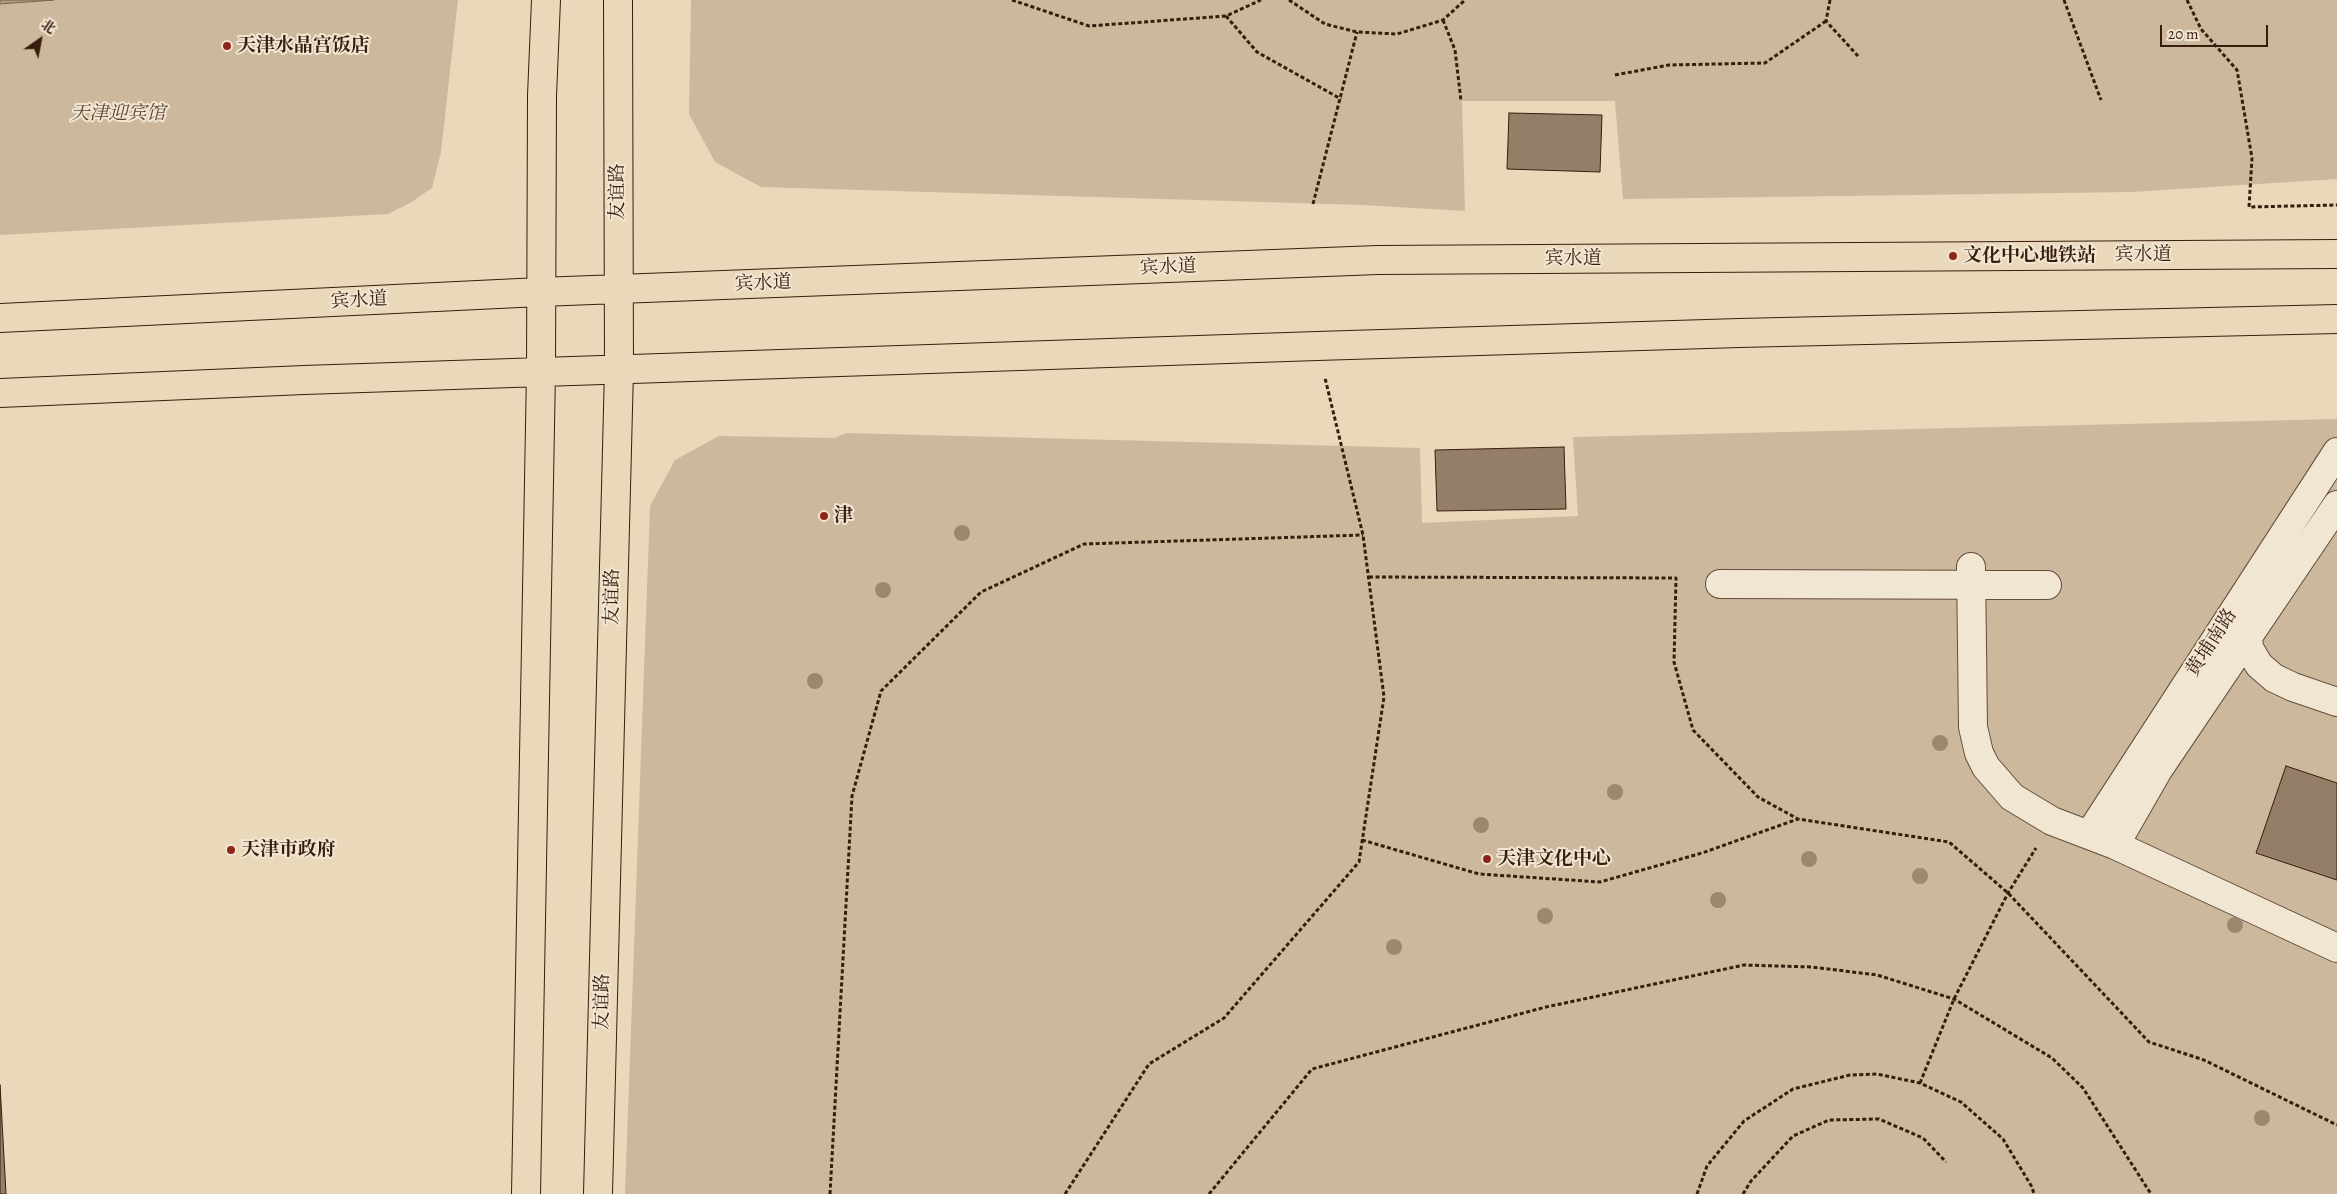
<!DOCTYPE html>
<meta charset="utf-8">
<style>
body{margin:0}
#map{position:relative;width:2337px;height:1194px;overflow:hidden;background:#ead8ba;font-family:Alegreya,"Noto Serif SC",serif}
canvas{display:block}
.north{position:absolute;left:15px;top:15px;width:50px;height:50px;-webkit-text-stroke:4px #f1e6d2;paint-order:stroke;rotate:33deg;font-size:14px;font-weight:700;line-height:20px;text-align:center;color:#381d0f}
.north::after{content:'';display:block;margin:auto;width:18px;height:22px;background:#381d0f;clip-path:polygon(50% 0,100% 100%,50% 72%,0 100%)}
.scale{position:absolute;left:2160px;top:25px;width:108px;height:22px;box-sizing:border-box;border:2px solid #381d0f;border-top:0;padding-left:6px;font-size:15px;line-height:18px;white-space:nowrap;color:#381d0f;-webkit-text-stroke:4px #f1e6d2;paint-order:stroke}
</style>
<div id="map">
<canvas width="2337" height="1194"></canvas>
<div class="north">北</div>
<div class="scale">20 m</div>
</div>
<script>
const g = document.querySelector('canvas').getContext('2d');
g.lineJoin = 'round';
function fillPath(path, color) {
  g.fillStyle = color;
  g.fill(path, 'evenodd');
}
function shape(rows) {
  const path = new Path2D();
  for (const r of rows) {
    path.moveTo(r[0], r[1]);
    for (let i = 2; i < r.length; i += 2) path.lineTo(r[i], r[i + 1]);
  }
  return path;
}
function trace(path, color, width, dash) {
  g.strokeStyle = color;
  g.lineWidth = width;
  g.lineCap = dash ? 'butt' : 'round';
  g.setLineDash(dash || []);
  g.stroke(path);
}
function label(font, color, halo, rows, align = 'center') {
  g.font = font + ' Alegreya,"Noto Serif SC",serif';
  g.lineWidth = 4;
  g.setLineDash([]);
  g.textBaseline = 'middle';
  g.strokeStyle = halo;
  g.fillStyle = color;
  for (const [text, x, y, turn = 0] of rows) {
    g.save();
    g.translate(x, y);
    g.rotate((+turn || 0) * Math.PI / 180);
    g.textAlign = isNaN(turn) ? turn : align;
    if (halo) g.strokeText(text, 0, 0);
    g.fillText(text, 0, 0);
    g.restore();
  }
}
const green = shape([
 [0,0,458,0,441,152,432,188,410,203,388,214,0,235],
 [691,0,2337,0,2337,179,2131,192,1623,199,1615,101,1462,101,1465,211,1363,205,761,187,715,162,689,114],
 [2337,419,2337,1194,625,1194,650,506,675,460,719,436,835,438,846,433,1420,448,1422,523,1578,516,1573,437]
]);
const water = shape([
 [0,0,54,0,0,4,0,0]
]);
const building = shape([
 [1509,113,1602,115,1600,172,1507,169,1509,113],
 [1564,447,1566,509,1437,511,1435,450,1564,447],
 [2286,766,2337,783,2337,880,2256,853,2286,766],
 [0,1085,6,1194,0,1194,0,1085]
]);
const path = shape([
 [1012,0,1089,26,1226,16,1261,0],
 [1289,0,1325,24,1357,32,1397,34,1443,20,1465,0],
 [1830,0,1826,21,1858,56],
 [2064,0,2101,100],
 [2187,0,2201,29,2237,70,2252,158,2249,207,2337,205],
 [1226,16,1257,52,1341,99],
 [1443,20,1455,50,1461,101],
 [1615,75,1669,65,1765,63,1826,21],
 [1313,204,1357,32],
 [1369,577,1676,578,1674,662,1693,730,1758,797,1798,819],
 [1362,840,1479,874,1600,882,1702,853,1798,819,1949,842,2008,893,2149,1042,2204,1060,2337,1125],
 [1920,1083,1954,999,2008,893,2036,848],
 [830,1194,852,796,881,691,981,592,1084,544,1363,535],
 [1065,1194,1149,1064,1224,1018,1359,862,1384,697,1363,535,1325,378],
 [1209,1194,1312,1069,1546,1007,1744,965,1812,967,1877,975,1954,999,2052,1058,2083,1088,2151,1194],
 [1697,1194,1707,1166,1744,1121,1793,1089,1850,1075,1877,1074,1920,1083,1961,1102,2003,1139,2032,1187,2034,1194],
 [1743,1194,1751,1181,1793,1136,1829,1120,1879,1119,1923,1138,1946,1162]
]);
const minor = shape([
 [1971,567,1973,727,1979,753,1986,767,2012,797,2052,821,2115,845,2337,948],
 [1720,584,2047,585],
 [2247,623,2249,648,2259,665,2274,678,2293,687,2337,702],
 [2089,835,2337,452],
 [2115,845,2158,770,2337,505]
]);
const major = shape([
 [0,318,540,292,1378,260,2337,254],
 [0,393,304,380,1317,346,1739,333,2337,319],
 [526,1194,541,371,542,96,546,0],
 [598,1194,619,370,618,0]
]);
const trees = [
 [962,533],
 [883,590],
 [815,681],
 [1940,743],
 [1615,792],
 [1481,825],
 [1809,859],
 [1920,876],
 [1718,900],
 [1545,916],
 [2235,925],
 [1394,947],
 [2262,1118]
];
const markers = [
 [227,46,5,"#8f2418"],
 [1953,256,5,"#8f2418"],
 [824,516,5,"#8f2418"],
 [231,850,5,"#8f2418"],
 [1487,859,5,"#8f2418"]
];
const poiNames = [
 ["天津水晶宫饭店",237,46],
 ["文化中心地铁站",1963,256],
 ["津",834,516],
 ["天津市政府",241,850],
 ["天津文化中心",1497,859]
];
const parkNames = [
 ["天津迎宾馆",118,114]
];
const streetNames = [
 ["友谊路",618,192,-90],
 ["宾水道",2143,255],
 ["宾水道",1573,259],
 ["宾水道",1168,268,-2],
 ["宾水道",763,284,-2],
 ["宾水道",359,301,-3],
 ["友谊路",613,597,-89],
 ["黄埔南路",2212,643,-57],
 ["友谊路",603,1002,-89]
];
fillPath(green, '#ccb89d');
fillPath(water, '#ad9880');
trace(water, '#7e6753', 1);
fillPath(building, '#957e68');
trace(building, '#381d0f', 1);
trace(minor, '#644c3a', 30);
trace(major, '#381d0f', 30);
trace(path, '#381d0f', 3, [4, 2.5]);
trace(minor, '#f1e6d2', 28);
trace(major, '#ead8ba', 28);
g.fillStyle = '#9c876f';
for (const [x, y] of trees) {
  g.beginPath();
  g.arc(x, y, 8, 0, 2 * Math.PI);
  g.fill();
}
for (const [x, y, r, color] of markers) {
  const dot = new Path2D();
  dot.arc(x, y, r, 0, 2 * Math.PI);
  g.fillStyle = color;
  g.fill(dot);
  trace(dot, '#f1e6d2', 2);
}
label('bold 19px', '#381d0f', '#f1e6d2', poiNames, 'left');
label('italic 19px', '#5d4432', '#f1e6d2', parkNames);
label('19px', '#381d0f', '#f1e6d2', streetNames);
</script>
